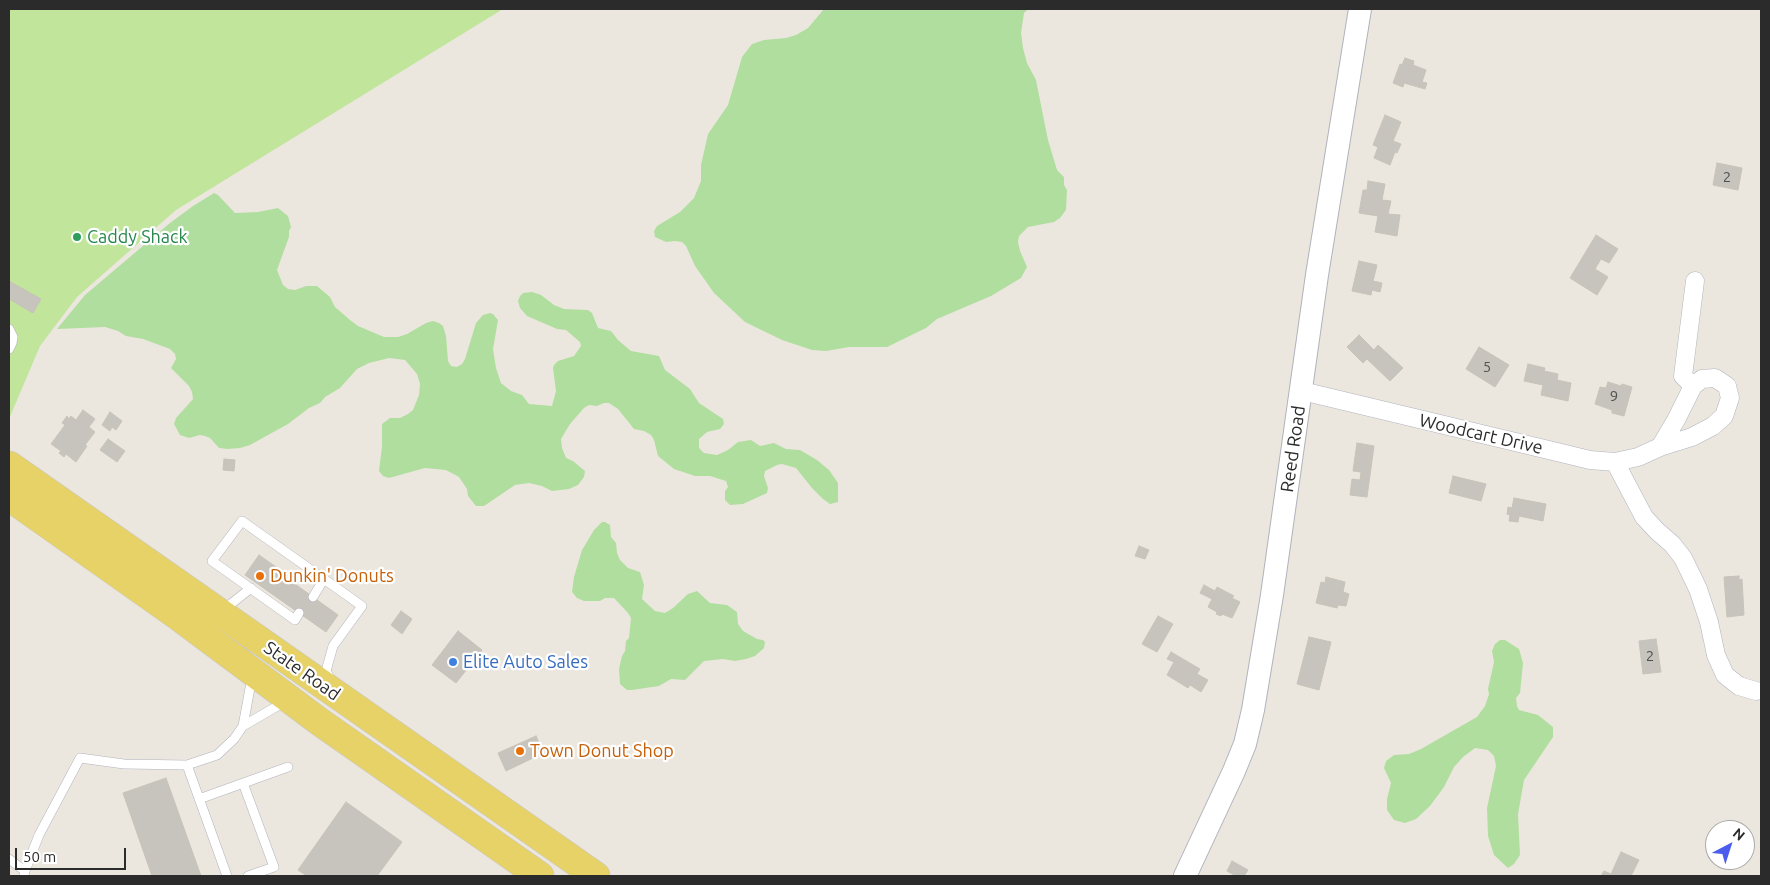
<!DOCTYPE html>
<style>
body{margin:0}
#map{position:relative;width:1770px;height:885px;overflow:hidden;background:#ece7de;font-family:Ubuntu,sans-serif}
canvas{display:block}
.frame{position:absolute;inset:0;border:10px solid #2b2b2b;pointer-events:none}
.north{position:absolute;left:1705px;top:820px;width:50px;height:50px;box-sizing:border-box;background:#fff;border:1px solid #aaa;border-radius:50%;rotate:40deg;font-size:14px;font-weight:700;line-height:20px;text-align:center;color:#2b2b2b}
.north::after{content:'';display:block;margin:auto;width:18px;height:22px;background:#4a5ded;clip-path:polygon(50% 0,100% 100%,50% 72%,0 100%)}
.scale{position:absolute;left:15px;top:848px;width:111px;height:22px;box-sizing:border-box;border:2px solid #2b2b2b;border-top:0;padding-left:6px;font-size:15px;line-height:18px;white-space:nowrap;color:#2b2b2b;-webkit-text-stroke:4px #fff;paint-order:stroke}
</style>
<div id="map">
<canvas width="1770" height="885"></canvas>
<div class="frame"></div>
<div class="north">N</div>
<div class="scale">50 m</div>
</div>
<script>
const g = document.querySelector('canvas').getContext('2d');
g.lineJoin = 'round';
function fillPath(path, color) {
  g.fillStyle = color;
  g.fill(path, 'evenodd');
}
function shape(rows) {
  const path = new Path2D();
  for (const r of rows) {
    path.moveTo(r[0], r[1]);
    for (let i = 2; i < r.length; i += 2) path.lineTo(r[i], r[i + 1]);
  }
  return path;
}
function trace(path, color, width, dash) {
  g.strokeStyle = color;
  g.lineWidth = width;
  g.lineCap = dash ? 'butt' : 'round';
  g.setLineDash(dash || []);
  g.stroke(path);
}
function label(font, color, halo, rows, align = 'center') {
  g.font = font + ' Ubuntu,sans-serif';
  g.lineWidth = 4.5;
  g.setLineDash([]);
  g.textBaseline = 'middle';
  g.strokeStyle = halo;
  g.fillStyle = color;
  for (const [text, x, y, turn = 0] of rows) {
    g.save();
    g.translate(x, y);
    g.rotate((+turn || 0) * Math.PI / 180);
    g.textAlign = isNaN(turn) ? turn : align;
    if (halo) g.strokeText(text, 0, 0);
    g.fillText(text, 0, 0);
    g.restore();
  }
}
const green = shape([
 [824,9,1028,9,1024,13,1021,33,1023,48,1027,63,1036,80,1048,140,1057,170,1064,177,1064,185,1067,190,1066,210,1060,218,1054,222,1028,227,1019,236,1018,242,1020,251,1027,267,1021,278,991,296,937,319,926,328,887,347,849,347,826,351,812,350,782,340,745,322,714,293,695,266,686,246,682,242,675,241,666,242,655,237,654,231,657,226,680,212,694,198,701,181,701,165,708,134,728,105,742,57,752,44,764,40,786,38,796,35,808,28],
 [214,193,218,195,235,213,258,212,278,208,288,216,291,227,289,231,289,237,277,270,283,285,288,289,295,290,306,286,317,286,330,297,335,307,350,320,358,326,384,337,398,337,407,334,426,323,433,321,439,323,443,326,446,336,448,361,451,366,457,367,462,364,465,359,476,323,483,315,490,313,493,314,498,320,493,349,496,368,501,383,511,391,522,395,529,404,552,406,556,391,553,368,554,365,558,361,574,356,581,346,580,342,566,330,557,329,527,316,520,308,518,301,520,296,523,293,532,292,541,295,554,305,564,309,588,310,592,313,598,328,611,331,618,340,631,351,659,356,665,370,690,389,699,403,723,419,724,424,720,429,707,432,699,439,699,448,704,453,717,455,728,450,738,442,751,440,760,446,774,443,786,449,800,450,817,460,829,470,838,483,838,502,830,504,823,499,812,488,796,468,782,464,777,465,765,471,764,476,768,488,767,493,743,504,730,505,725,500,725,491,728,487,726,481,710,476,695,476,674,469,658,456,654,440,651,435,644,431,634,429,618,409,609,403,604,403,597,406,589,405,584,408,570,424,561,439,562,448,566,458,573,461,585,471,584,477,578,485,569,489,552,491,542,486,529,483,515,485,484,506,476,506,468,496,467,489,459,477,446,470,425,468,389,478,383,476,379,471,382,446,382,424,390,418,400,418,408,414,413,410,419,395,420,384,417,374,405,360,389,358,369,363,357,369,340,388,325,397,320,403,309,408,288,424,250,445,240,448,228,449,219,448,210,438,205,436,200,435,189,438,180,435,174,424,176,418,193,399,192,392,189,386,171,368,176,359,175,354,170,349,143,339,126,336,118,331,105,327,57,329,85,295,170,223,193,206],
 [602,522,605,522,610,525,611,537,616,543,617,553,620,560,628,568,640,572,644,585,642,599,655,611,665,613,673,608,688,594,697,591,710,603,727,605,737,612,738,624,743,631,757,639,763,640,765,642,764,648,755,656,746,659,735,661,723,659,704,661,685,680,671,679,659,686,632,690,627,690,620,684,619,669,622,656,625,651,626,641,629,638,631,618,628,613,614,598,605,598,600,601,584,601,577,598,572,592,574,577,582,550,594,530],
 [1500,640,1505,640,1519,649,1523,663,1520,693,1516,698,1517,706,1519,710,1538,715,1553,727,1553,737,1524,780,1518,814,1520,855,1514,864,1508,868,1494,855,1488,836,1487,808,1496,766,1494,756,1488,750,1475,748,1463,757,1454,767,1444,787,1430,806,1416,819,1405,823,1394,820,1387,810,1387,799,1391,783,1384,768,1386,761,1394,755,1409,754,1421,749,1477,717,1485,706,1489,694,1488,689,1494,662,1492,651,1495,644]
]);
const pitch = shape([
 [9,9,503,9,176,210,77,297,40,346,9,419]
]);
const building = shape([
 [1405,58,1414,61,1413,65,1426,70,1422,82,1427,83,1425,89,1404,83,1403,87,1393,83,1400,64,1402,65,1405,58],
 [1385,115,1401,122,1393,141,1401,144,1397,153,1395,152,1390,165,1374,158,1378,147,1373,145,1385,115],
 [1717,163,1742,168,1738,190,1713,185,1717,163],
 [1368,181,1385,184,1382,200,1391,201,1388,214,1400,215,1397,236,1375,232,1378,216,1359,213,1363,190,1367,190,1368,181],
 [1596,235,1618,249,1609,263,1601,259,1595,269,1608,277,1597,295,1570,278,1596,235],
 [1359,261,1377,265,1373,281,1382,283,1380,292,1372,290,1371,295,1352,291,1359,261],
 [9,281,41,299,33,313,9,299,9,281],
 [1359,335,1374,350,1378,345,1403,368,1390,381,1367,359,1363,363,1347,347,1359,335],
 [1479,347,1509,365,1495,387,1466,369,1479,347],
 [1528,364,1545,368,1544,371,1558,374,1557,380,1571,383,1568,401,1541,395,1543,385,1524,381,1528,364],
 [1608,382,1621,386,1622,384,1632,387,1624,416,1612,413,1612,410,1595,404,1600,387,1606,388,1608,382],
 [83,410,95,419,89,427,95,432,85,445,87,446,76,462,66,454,64,457,59,453,61,451,51,444,65,425,62,423,67,416,69,419,71,416,76,420,83,410],
 [110,412,122,421,116,430,112,427,110,431,102,425,110,412],
 [108,439,125,451,117,462,100,450,108,439],
 [1357,443,1374,446,1367,497,1350,495,1352,479,1360,480,1361,472,1353,471,1357,443],
 [224,459,235,460,234,471,223,470,224,459],
 [1453,476,1486,484,1481,501,1449,493,1453,476],
 [1514,498,1546,504,1543,521,1519,516,1518,522,1509,521,1510,515,1507,514,1508,507,1512,508,1514,498],
 [1139,546,1149,550,1145,559,1135,556,1139,546],
 [259,555,296,581,295,584,338,615,326,632,245,575,259,555],
 [1739,576,1739,580,1742,579,1744,615,1727,617,1724,577,1739,576],
 [1326,577,1345,582,1343,592,1349,594,1346,606,1338,605,1337,608,1316,603,1321,582,1325,583,1326,577],
 [1204,585,1215,591,1217,587,1234,596,1232,598,1240,602,1232,618,1222,614,1221,616,1216,614,1217,612,1208,607,1212,599,1200,593,1204,585],
 [401,611,412,619,402,634,391,625,401,611],
 [1158,616,1173,624,1157,652,1142,644,1158,616],
 [458,631,482,650,456,683,432,665,458,631],
 [1309,637,1331,642,1319,690,1297,684,1309,637],
 [1656,639,1661,672,1643,674,1639,641,1656,639],
 [1171,652,1200,669,1197,674,1208,680,1201,692,1190,685,1188,688,1167,675,1174,662,1167,659,1171,652],
 [536,736,542,750,532,754,533,758,506,771,498,753,536,736],
 [166,778,201,876,152,876,123,793,166,778],
 [346,802,402,842,377,876,307,876,298,870,346,802],
 [1621,852,1639,860,1631,876,1601,876,1604,871,1611,874,1621,852],
 [1232,861,1248,870,1244,876,1236,876,1227,871,1232,861]
]);
const service = shape([
 [9,329,13,337,12,343,9,349],
 [313,597,324,579],
 [222,611,251,588],
 [299,613,295,620,212,561,242,521,362,606,333,646,326,671,331,680],
 [243,726,252,677],
 [187,765,227,876],
 [243,783,274,867,248,876],
 [199,799,288,767],
 [9,859,25,871,24,875],
 [25,871,39,835,80,758,124,764,187,765,217,755,234,739,243,726,286,701]
]);
const minor = shape([
 [1693,386,1683,376,1695,281],
 [1302,391,1557,452,1590,460,1615,462,1638,457,1660,447,1676,420,1693,386,1702,379,1715,378,1727,386,1730,398,1724,416,1713,426,1692,437,1660,447],
 [1615,462,1644,517,1657,531,1672,544,1683,558,1698,589,1709,622,1716,655,1725,675,1739,686,1756,691]
]);
const tertiary = shape([
 [1185,876,1234,771,1245,744,1253,710,1272,595,1317,275,1360,9]
]);
const primary = shape([
 [9,465,596,876],
 [9,497,179,617,320,722,540,876]
]);
const markers = [
 [77,237,5,"#2e9e5b"],
 [260,576,5,"#e8710a"],
 [453,662,5,"#3f7fe0"],
 [520,751,5,"#e8710a"]
];
const numberNames = [
 ["2",1727,177],
 ["5",1487,367],
 ["9",1614,396],
 ["2",1650,656]
];
const leisureNames = [
 ["Caddy Shack",87,237]
];
const streetNames = [
 ["Woodcart Drive",1481,434,13],
 ["Reed Road",1293,449,-82],
 ["State Road",302,671,35]
];
const foodNames = [
 ["Dunkin' Donuts",270,576],
 ["Town Donut Shop",530,751]
];
const shopNames = [
 ["Elite Auto Sales",463,662]
];
fillPath(green, '#b0de9f');
fillPath(pitch, '#c0e59b');
fillPath(building, '#c7c4bd');
trace(building, '#c7c3b8', 1);
trace(service, '#b1b3bd', 10);
trace(minor, '#b1b3bd', 19);
trace(tertiary, '#b1b3bd', 24);
trace(primary, '#c8c8c8', 29);
trace(service, '#fff', 9);
trace(minor, '#fff', 18);
trace(tertiary, '#fff', 22);
trace(primary, '#e7d268', 28);
for (const [x, y, r, color] of markers) {
  const dot = new Path2D();
  dot.arc(x, y, r, 0, 2 * Math.PI);
  g.fillStyle = color;
  g.fill(dot);
  trace(dot, '#fff', 2);
}
label('15px', '#525150', null, numberNames);
label('18px', '#27864d', '#fff', leisureNames, 'left');
label('18px', '#2b2b2b', '#fff', streetNames);
label('18px', '#c56008', '#fff', foodNames, 'left');
label('18px', '#366cbe', '#fff', shopNames, 'left');
</script>
